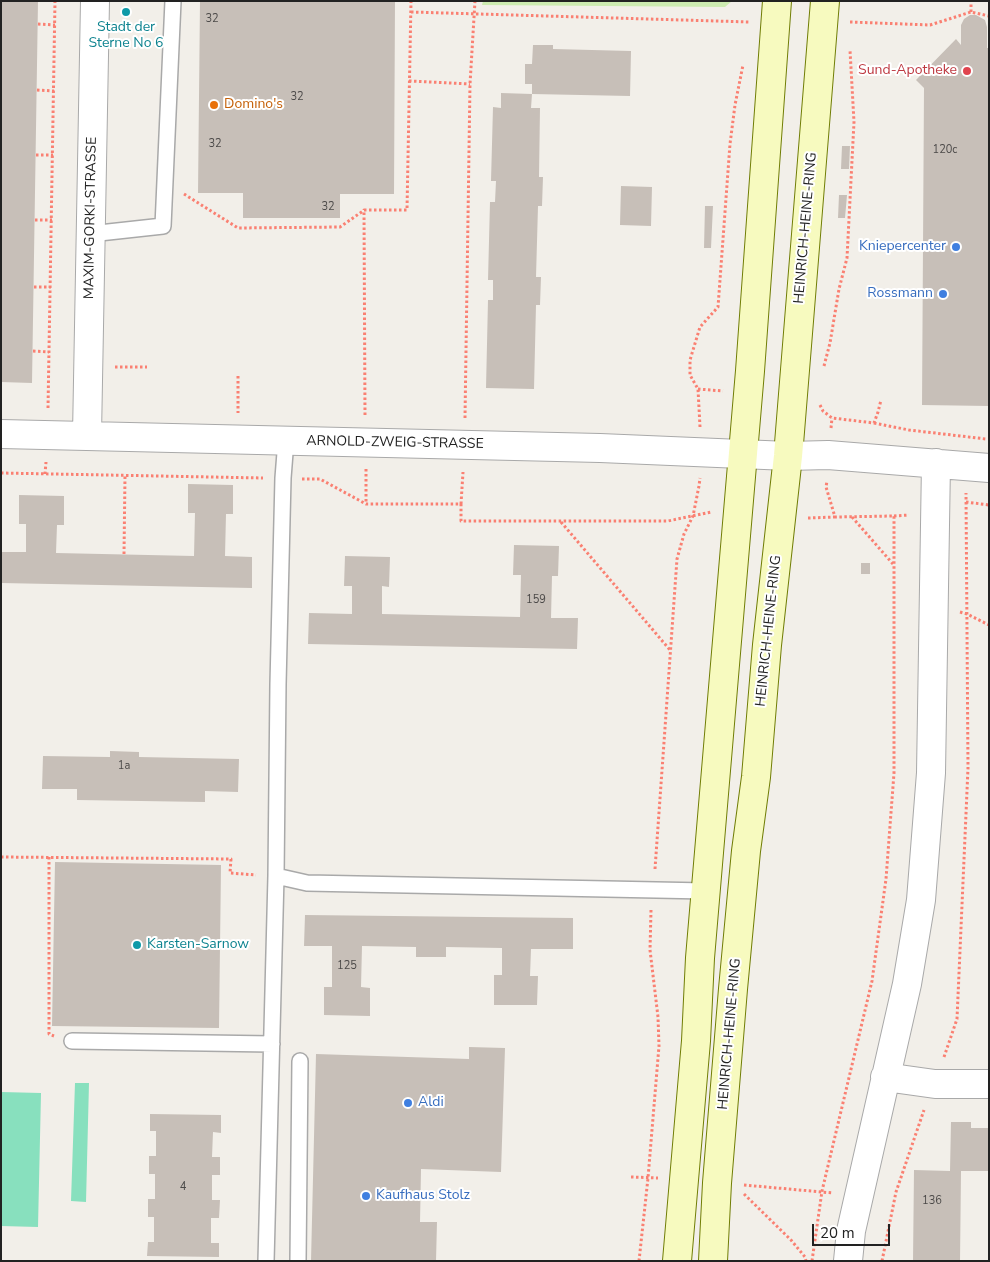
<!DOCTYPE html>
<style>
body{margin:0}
#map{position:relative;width:990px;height:1262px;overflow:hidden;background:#f2efe9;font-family:"Nunito Sans",sans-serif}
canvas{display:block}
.frame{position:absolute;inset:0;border:2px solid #222;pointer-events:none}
.scale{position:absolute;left:812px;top:1224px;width:78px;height:22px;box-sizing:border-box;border:2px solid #222;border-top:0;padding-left:6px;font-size:15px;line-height:18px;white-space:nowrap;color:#222;-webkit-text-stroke:4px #fff;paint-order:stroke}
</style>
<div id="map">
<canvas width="990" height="1262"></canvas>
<div class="frame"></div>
<div class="scale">20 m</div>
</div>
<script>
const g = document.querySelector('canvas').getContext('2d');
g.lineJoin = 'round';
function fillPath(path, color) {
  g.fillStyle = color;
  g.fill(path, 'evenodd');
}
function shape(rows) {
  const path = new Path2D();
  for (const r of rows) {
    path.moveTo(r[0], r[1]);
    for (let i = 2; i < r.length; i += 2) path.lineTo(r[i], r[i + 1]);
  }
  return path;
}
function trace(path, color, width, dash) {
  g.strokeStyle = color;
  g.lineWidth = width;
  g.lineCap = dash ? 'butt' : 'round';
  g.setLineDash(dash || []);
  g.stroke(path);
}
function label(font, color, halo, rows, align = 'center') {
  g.font = font + ' "Nunito Sans",sans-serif';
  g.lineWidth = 4;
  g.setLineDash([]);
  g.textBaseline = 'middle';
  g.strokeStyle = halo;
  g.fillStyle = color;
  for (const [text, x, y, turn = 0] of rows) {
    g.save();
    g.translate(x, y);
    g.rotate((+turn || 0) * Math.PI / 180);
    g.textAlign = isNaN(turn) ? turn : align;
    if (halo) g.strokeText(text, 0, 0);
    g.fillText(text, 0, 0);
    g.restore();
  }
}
const grass = shape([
 [483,1,732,1,725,7,482,5]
]);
const pitch = shape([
 [75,1083,89,1083,86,1202,71,1201],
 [1,1092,41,1093,38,1227,1,1226]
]);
const building = shape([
 [1,1,38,1,32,383,1,382],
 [200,1,395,1,394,194,340,194,340,218,243,218,243,193,198,193],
 [970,15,976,15,985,20,987,27,987,48,989,48,989,406,922,405,924,88,916,80,956,39,961,45,961,25,964,19],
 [533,45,553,45,553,49,631,51,630,96,532,94,532,84,525,84,525,64,532,64],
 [501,93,532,94,531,108,540,108,539,177,543,177,542,206,538,206,536,277,541,277,540,305,536,305,534,389,486,388,488,300,493,300,493,280,488,280,490,202,495,202,496,181,491,181,493,107,501,108],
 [842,146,850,146,849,169,841,169],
 [621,186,652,187,651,226,620,225],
 [839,195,847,195,845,218,838,218],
 [705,206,713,206,711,248,704,248],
 [188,484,233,485,233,514,226,514,225,556,252,557,252,588,1,583,1,552,26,552,26,524,19,524,19,495,64,496,64,525,57,525,56,553,194,556,195,513,188,513],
 [514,545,559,546,558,576,552,576,551,618,578,618,577,649,308,644,309,613,352,614,352,586,344,586,345,556,390,557,389,587,382,586,382,614,520,617,521,575,513,575],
 [861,563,870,563,870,574,861,574],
 [110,751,139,752,139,757,239,759,238,792,205,791,205,802,77,800,77,789,42,789,43,756,110,757],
 [55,862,221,865,219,1028,52,1026],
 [305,915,573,918,573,949,531,949,530,976,538,976,537,1005,494,1005,494,975,502,975,502,948,446,947,446,957,416,957,416,947,362,946,361,987,370,988,370,1016,324,1015,324,987,332,987,332,946,304,946],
 [469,1047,505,1048,501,1172,421,1169,420,1222,437,1222,436,1261,311,1261,316,1054,469,1059],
 [150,1114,221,1115,221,1133,213,1132,212,1157,220,1157,220,1175,212,1175,212,1200,220,1200,219,1218,211,1218,211,1243,219,1243,219,1257,147,1256,148,1242,154,1242,154,1217,148,1217,148,1199,155,1199,155,1174,149,1174,149,1156,156,1156,156,1131,150,1131],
 [951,1122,971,1122,971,1128,989,1128,989,1171,961,1171,960,1261,913,1261,914,1170,950,1171]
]);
const path = shape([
 [411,12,750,22],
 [971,12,971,1],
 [850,22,930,25,971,12,989,16],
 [38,24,55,25],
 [409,81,470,84],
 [37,90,54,91],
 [36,155,53,155],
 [184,194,238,228,340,227,363,211],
 [35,220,52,220],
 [34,287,51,287],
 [33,351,49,352],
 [824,366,830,343,839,289,847,258,854,122,850,50],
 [115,367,147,367],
 [238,376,238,413],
 [698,389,723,391],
 [820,405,823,411,832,418,874,423,878,412,881,400],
 [48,408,55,1],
 [365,415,364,210,407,210,411,1],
 [465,418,470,84,475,1],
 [874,423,909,430,986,439],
 [700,427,698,389,690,375,690,360,700,327,718,307,730,144,735,105,743,65],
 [831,428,832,418],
 [366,469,366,504],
 [1,473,263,478],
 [45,474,46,462],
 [302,479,320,479,366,504,461,504,461,521,668,521,711,512],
 [966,502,989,505],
 [461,504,463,472],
 [894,516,909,515],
 [852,517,893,564],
 [808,518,835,517],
 [561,522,670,650],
 [124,554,125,476],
 [960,612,967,614,989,625],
 [1,857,231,859,230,873,256,875],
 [49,857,49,1034,54,1036],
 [655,869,677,559,684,534,693,516,699,486,700,478],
 [944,1057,957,1019,968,768,966,493],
 [631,1177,658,1178],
 [744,1185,833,1193],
 [744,1194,791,1240,805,1257,806,1261],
 [639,1261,648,1178,659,1046,658,1017,650,950,651,910],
 [812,1261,822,1191,872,981,886,879,894,773,894,516,835,517,826,487,827,481],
 [882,1261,896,1192,924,1110]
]);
const lane = shape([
 [90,234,163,226,173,1],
 [276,876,278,684,283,478,286,440],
 [72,1041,272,1044],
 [266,1261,276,876,307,883,706,891],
 [298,1261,300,1061]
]);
const street = shape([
 [1,434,600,448,788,456,828,455,989,468],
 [87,435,95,1],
 [885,1077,935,1084,989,1084],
 [848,1261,851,1231,907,984,921,900,931,773,936,463]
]);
const secondary = shape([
 [677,1261,696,1041,700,958,750,371,777,1],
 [713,1261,717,1183,733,989,746,851,756,777,767,645,788,456,825,1]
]);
const markers = [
 [126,12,5,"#0f9aa8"],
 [967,71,5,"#e0444e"],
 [214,105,5,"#e8710a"],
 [956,247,5,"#3f7fe0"],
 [943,294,5,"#3f7fe0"],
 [137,945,5,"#0f9aa8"],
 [408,1103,5,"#3f7fe0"],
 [366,1196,5,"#3f7fe0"]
];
const numberNames = [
 ["32",212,19],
 ["32",297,97],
 ["32",215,144],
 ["120c",945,150],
 ["32",328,207],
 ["159",536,600],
 ["1a",124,766],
 ["125",347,966],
 ["4",183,1187],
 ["136",932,1201]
];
const cultureNames = [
 ["Stadt der",126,28],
 ["Sterne No 6",126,44],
 ["Karsten-Sarnow",147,945,"left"]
];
const healthNames = [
 ["Sund-Apotheke",957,71]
];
const foodNames = [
 ["Domino's",224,105]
];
const streetNames = [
 ["MAXIM-GORKI-STRASSE",91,218,-89],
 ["HEINRICH-HEINE-RING",806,228,-85],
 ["ARNOLD-ZWEIG-STRASSE",395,443,1],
 ["HEINRICH-HEINE-RING",769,631,-84],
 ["HEINRICH-HEINE-RING",730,1034,-85]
];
const shopNames = [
 ["Kniepercenter",946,247],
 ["Rossmann",933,294],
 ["Aldi",418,1103,"left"],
 ["Kaufhaus Stolz",376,1196,"left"]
];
fillPath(grass, '#cdebb0');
fillPath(pitch, '#88e0be');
fillPath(building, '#c7bfb8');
trace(lane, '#a9a9a9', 18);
trace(street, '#a9a9a9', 30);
trace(secondary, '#707d05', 30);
trace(path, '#fa8072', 3, [2.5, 2.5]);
trace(lane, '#fff', 15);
trace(street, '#fff', 28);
trace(secondary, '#f7fabf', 28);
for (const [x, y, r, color] of markers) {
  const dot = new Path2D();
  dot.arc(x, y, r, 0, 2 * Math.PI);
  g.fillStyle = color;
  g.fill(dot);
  trace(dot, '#fff', 2);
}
label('11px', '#4b4948', null, numberNames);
label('14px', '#0d838f', '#fff', cultureNames);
label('14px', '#be3a42', '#fff', healthNames, 'right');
label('14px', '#c56008', '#fff', foodNames, 'left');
label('14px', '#222', '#fff', streetNames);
label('14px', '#366cbe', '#fff', shopNames, 'right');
</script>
